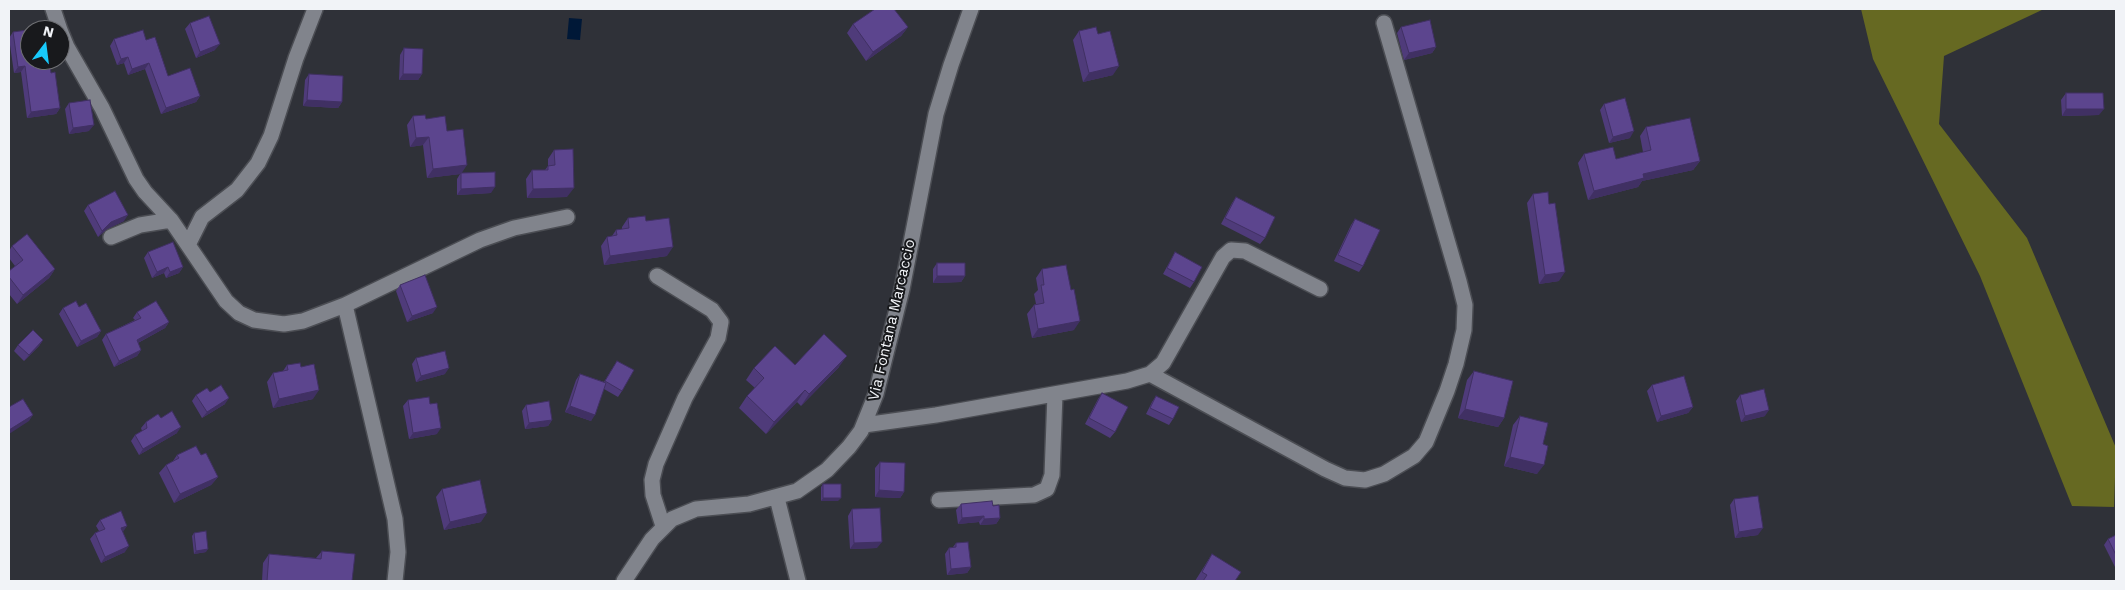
<!DOCTYPE html>
<style>
body{margin:0}
#map{position:relative;width:2125px;height:590px;overflow:hidden;background:#2f3138;font-family:"Work Sans",sans-serif}
canvas{display:block}
.frame{position:absolute;inset:0;border:10px solid #f1f3f7;pointer-events:none}
.north{position:absolute;left:20px;top:20px;width:50px;height:50px;box-sizing:border-box;background:#18191c;border:1px solid #6f7074;border-radius:50%;rotate:15deg;font-size:14px;font-weight:700;line-height:20px;text-align:center;color:#f1f3f7}
.north::after{content:'';display:block;margin:auto;width:18px;height:22px;background:#18cafc;clip-path:polygon(50% 0,100% 100%,50% 72%,0 100%)}
</style>
<div id="map">
<canvas width="2125" height="590"></canvas>
<div class="frame"></div>
<div class="north">N</div>
</div>
<script>
const g = document.querySelector('canvas').getContext('2d');
g.lineJoin = 'round';
function fillPath(path, color) {
  g.fillStyle = color;
  g.fill(path, 'evenodd');
}
function shape(rows) {
  const path = new Path2D();
  for (const r of rows) {
    path.moveTo(r[0], r[1]);
    for (let i = 2; i < r.length; i += 2) path.lineTo(r[i], r[i + 1]);
  }
  return path;
}
function trace(path, color, width, dash) {
  g.strokeStyle = color;
  g.lineWidth = width;
  g.lineCap = dash ? 'butt' : 'round';
  g.setLineDash(dash || []);
  g.stroke(path);
}
function label(font, color, halo, rows, align = 'center') {
  g.font = font + ' "Work Sans",sans-serif';
  g.lineWidth = 4;
  g.setLineDash([]);
  g.textBaseline = 'middle';
  g.strokeStyle = halo;
  g.fillStyle = color;
  for (const [text, x, y, turn = 0] of rows) {
    g.save();
    g.translate(x, y);
    g.rotate((+turn || 0) * Math.PI / 180);
    g.textAlign = isNaN(turn) ? turn : align;
    if (halo) g.strokeText(text, 0, 0);
    g.fillText(text, 0, 0);
    g.restore();
  }
}
const forest = shape([
 [1861,9,2044,9,1944,56,1939,124,2027,238,2116,448,2114,507,2072,506,1980,276,1873,59]
]);
const water = shape([
 [569,18,582,19,580,40,567,39]
]);
const minor = shape([
 [53,9,60,30],
 [60,30,67,47,102,108,136,179,145,192,171,220],
 [111,237,140,225,171,220,226,301,239,313,254,320,284,324,303,321,345,305,395,519,398,552,395,581],
 [188,245,202,217,237,190,258,163,271,136,296,58,315,9],
 [657,276,712,310,721,322,718,338,685,398,656,464,652,480,653,495,663,526],
 [345,305,480,240,514,228,567,217],
 [1150,374,1325,469,1345,478,1365,480,1384,474,1414,456,1426,442,1447,391,1456,364,1464,330,1465,305,1459,281,1384,23],
 [864,425,936,415,1127,381,1150,374,1163,363,1223,257,1231,250,1245,251,1320,289],
 [777,498,798,581],
 [939,500,1034,495,1047,489,1052,475,1055,394],
 [624,581,652,539,672,519,696,509,749,504,797,491,827,470,849,447,861,431,876,394,902,289,936,114,951,65,971,9]
]);
const wall = shape([
 [190,23,215,50,196,58,185,29],
 [853,24,908,27,901,36,866,61,847,33],
 [1401,27,1436,47,1432,53,1404,60,1397,33],
 [30,30,51,73,60,108,56,114,27,118,21,72,14,73,9,38,13,32],
 [1079,31,1113,75,1083,82,1073,40],
 [114,39,146,40,168,76,200,96,196,102,161,114,145,69,128,75,124,63,117,65,110,46],
 [404,48,422,74,418,80,399,80,400,55],
 [309,74,342,102,338,108,303,106,305,80],
 [2066,93,2099,115,2062,116,2061,100],
 [69,103,89,131,69,134,65,109],
 [1604,104,1630,138,1609,143,1600,110],
 [413,116,426,119,447,131,462,173,491,193,457,195,457,179,460,174,427,178,423,145,410,147,407,125],
 [1646,127,1700,161,1693,170,1642,181,1638,187,1588,200,1578,163,1584,154,1616,159,1643,152,1640,136],
 [554,150,567,197,527,198,526,179,532,170,545,170,548,166,548,159],
 [1533,194,1559,281,1539,284,1527,203],
 [1236,197,1265,238,1260,244,1221,224,1232,203],
 [88,205,124,221,107,229,98,237,84,211],
 [628,218,646,221,667,256,604,265,601,246,607,237,612,236,616,230,622,229,622,227],
 [1355,219,1363,266,1359,272,1334,261,1351,225],
 [12,246,55,269,49,278,17,304,9,294,9,271,15,266,9,258,9,251],
 [148,252,183,267,179,273,166,278,164,273,152,278,144,258],
 [1175,252,1194,282,1190,288,1163,274],
 [937,263,965,276,961,282,933,283,933,269],
 [1042,269,1074,330,1032,338,1027,314,1034,305,1036,304,1034,294,1038,290,1036,278],
 [400,285,433,313,407,322,396,291],
 [79,307,101,331,97,337,77,347,59,314,63,308],
 [137,312,169,322,165,328,138,343,141,350,137,356,114,367,102,340,106,334,135,320,133,318],
 [43,340,39,346,24,361,14,351,18,345],
 [416,358,445,374,416,382,412,364],
 [617,361,622,391,618,397,604,389,591,421,565,412,576,380,580,374,604,382],
 [287,365,301,367,313,399,273,408,267,382,273,373,283,371],
 [795,365,839,367,801,406,797,402,766,434,739,408,747,396,755,388,746,380,754,368],
 [1474,371,1504,418,1498,427,1458,418,1467,380],
 [1652,385,1693,407,1688,413,1657,422,1647,391],
 [210,392,225,404,202,418,192,401,196,395],
 [1102,393,1115,432,1110,438,1085,424,1098,399],
 [1740,395,1765,416,1741,422,1736,401],
 [1156,396,1173,419,1169,425,1146,414,1152,402],
 [408,400,437,434,409,439,403,406],
 [526,405,552,420,548,426,525,429,522,411],
 [1520,416,1543,444,1537,474,1504,466,1513,425],
 [161,418,177,433,139,455,131,441,135,435,142,431,141,428,146,422],
 [177,455,201,455,218,477,211,485,174,503,159,473,166,465,173,461],
 [880,462,904,492,900,498,875,497,875,468],
 [823,484,838,501,821,501,821,487],
 [442,489,481,522,444,530,436,497],
 [1734,499,1758,535,1735,538,1730,505],
 [961,504,993,506,1000,518,996,524,980,525,979,522,958,524,956,510],
 [852,509,877,548,850,549,848,516],
 [100,520,123,532,125,552,101,563,90,539,95,533,99,531,96,526],
 [194,533,206,552,194,554,192,536],
 [2116,535,2116,569,2104,545,2108,539],
 [956,543,971,567,967,573,947,575,945,554,949,548,953,547],
 [322,551,352,581,262,581,263,563,269,554,316,558],
 [1212,554,1235,581,1195,581]
]);
const shadedWall = shape([
 [908,27,901,36,866,61,873,52],
 [220,44,215,50,196,58,200,52],
 [1436,47,1432,53,1404,60,1409,53],
 [128,57,124,63,117,65,121,59],
 [149,63,145,69,128,75,132,69],
 [25,66,21,72,14,73,18,67],
 [1119,66,1113,75,1083,82,1089,73],
 [403,74,422,74,418,80,399,80],
 [200,96,196,102,161,114,166,108],
 [307,100,342,102,338,108,303,106],
 [60,108,56,114,27,118,31,112],
 [2066,109,2104,109,2099,115,2062,116],
 [94,125,89,131,69,134,73,128],
 [1634,131,1630,138,1609,143,1613,137],
 [429,137,423,145,410,147,416,138],
 [1700,161,1693,170,1642,181,1638,187,1588,200,1594,191,1643,174],
 [467,165,461,174,427,178,433,169],
 [495,187,491,193,457,195,461,189],
 [574,188,567,197,527,198,533,189],
 [128,215,124,221,107,229,98,237,102,231,111,222],
 [673,247,667,256,604,265,610,256],
 [168,267,164,273,152,278,157,272],
 [183,267,179,273,166,278,170,272],
 [55,269,49,278,17,304,23,295],
 [1565,272,1559,281,1539,284,1545,275],
 [937,276,965,276,961,282,933,283],
 [437,307,433,313,407,322,412,316],
 [1080,321,1074,330,1032,338,1038,329],
 [169,322,165,328,132,346,137,340],
 [101,331,97,337,77,347,81,341],
 [43,340,39,346,24,361,29,355],
 [141,350,137,356,114,367,119,361],
 [847,356,839,367,801,406,809,394],
 [449,368,445,374,416,382,421,376],
 [319,390,313,399,273,408,279,399],
 [805,390,797,402,766,434,774,422],
 [229,398,225,404,202,418,207,412],
 [570,406,595,415,591,421,565,412],
 [1693,407,1688,413,1657,422,1661,416],
 [1465,409,1504,418,1498,427,1458,418],
 [1769,410,1765,416,1741,422,1745,416],
 [33,415,29,421,9,434,9,430],
 [552,420,548,426,525,429,529,423],
 [181,427,177,433,139,455,143,449],
 [441,428,437,434,409,439,413,433],
 [1510,457,1544,465,1537,474,1504,466],
 [218,477,211,485,174,503,180,494],
 [879,490,904,492,900,498,875,497],
 [823,498,841,498,838,501,821,501],
 [487,513,481,522,444,530,450,522],
 [984,516,979,522,958,524,962,518],
 [1000,518,996,524,980,525,984,519],
 [127,526,123,532,121,528],
 [1763,528,1758,535,1735,538,1739,532],
 [882,542,877,548,850,549,854,543],
 [129,546,125,552,101,563,105,557],
 [208,549,206,552,194,554,196,551],
 [971,567,967,573,947,575,951,569]
]);
const building = shape([
 [875,9,894,9,908,27,873,52,853,24,875,9],
 [209,16,220,44,200,52,190,23,209,16],
 [1430,20,1436,47,1409,53,1401,27,1430,20],
 [1096,27,1098,34,1110,31,1119,66,1089,73,1079,31,1096,27],
 [42,28,42,30,30,30,30,60,49,60,51,73,55,72,60,108,31,112,25,66,18,67,13,32,42,28],
 [143,30,146,40,155,37,168,76,190,68,200,96,166,108,149,63,132,69,128,57,121,59,114,39,143,30],
 [404,48,423,49,422,74,403,74,404,48],
 [309,74,343,76,342,102,307,100,309,74],
 [2066,93,2103,93,2104,109,2066,109,2066,93],
 [1625,98,1634,131,1613,137,1604,104,1625,98],
 [90,100,94,125,73,128,69,103,90,100],
 [425,115,426,119,445,116,447,131,463,129,467,165,433,169,429,137,416,138,413,116,425,115],
 [1690,118,1700,161,1643,174,1644,178,1594,191,1584,154,1613,147,1616,159,1651,150,1646,127,1690,118],
 [573,149,574,188,533,189,532,170,548,170,548,166,555,165,554,150,573,149],
 [495,172,495,187,461,189,461,173,495,172],
 [115,191,128,215,111,222,102,231,88,205,115,191],
 [1548,192,1549,204,1555,203,1565,272,1545,275,1533,194,1548,192],
 [1236,197,1275,217,1265,238,1225,218,1236,197],
 [645,216,646,221,669,218,673,247,610,256,607,237,617,235,616,230,629,228,628,218,645,216],
 [1355,219,1380,230,1363,266,1338,255,1355,219],
 [27,234,55,269,23,295,9,277,9,271,23,260,12,246,27,234],
 [173,242,183,267,170,272,168,267,157,272,148,252,173,242],
 [1175,252,1202,267,1194,282,1167,268,1175,252],
 [937,263,965,263,965,276,937,276,937,263],
 [1066,265,1071,290,1074,289,1080,321,1038,329,1034,305,1044,303,1041,285,1044,285,1042,269,1066,265],
 [425,275,437,307,412,316,400,285,425,275],
 [76,301,79,307,86,303,101,331,81,341,63,308,76,301],
 [156,301,169,322,137,340,141,350,119,361,106,334,141,318,137,312,156,301],
 [33,330,43,340,29,355,18,345,33,330],
 [824,334,847,356,809,394,805,390,774,422,747,396,764,378,754,368,775,346,795,365,824,334],
 [445,351,449,368,421,376,416,358,445,351],
 [617,361,634,370,622,391,605,381,617,361],
 [300,363,301,367,314,364,319,390,279,399,273,373,288,370,287,365,300,363],
 [1474,371,1513,381,1504,418,1465,409,1474,371],
 [580,374,606,383,595,415,570,406,580,374],
 [1684,376,1693,407,1661,416,1652,385,1684,376],
 [221,385,229,398,207,412,196,395,207,388,210,392,221,385],
 [1764,389,1769,410,1745,416,1740,395,1764,389],
 [1102,393,1128,407,1115,432,1089,418,1102,393],
 [1156,396,1179,407,1173,419,1150,408,1156,396],
 [429,397,430,404,437,403,441,428,413,433,408,400,429,397],
 [23,399,33,415,9,430,9,407,23,399],
 [549,401,552,420,529,423,526,405,549,401],
 [172,411,181,427,143,449,135,435,147,428,146,422,158,414,161,418,172,411],
 [1520,416,1548,423,1543,444,1548,446,1544,465,1510,457,1520,416],
 [196,446,201,455,206,453,218,477,180,494,166,465,179,458,177,455,196,446],
 [880,462,905,463,904,492,879,490,880,462],
 [480,480,487,513,450,522,442,489,480,480],
 [823,484,841,484,841,498,823,498,823,484],
 [1758,496,1763,528,1739,532,1734,499,1758,496],
 [992,501,993,506,999,505,1000,518,984,519,984,516,962,518,961,504,992,501],
 [880,508,882,542,854,543,852,509,880,508],
 [121,511,127,526,121,528,129,546,105,557,95,533,105,529,100,520,121,511],
 [206,531,208,549,196,551,194,533,206,531],
 [2116,535,2116,555,2108,539,2116,535],
 [968,542,971,567,951,569,949,548,956,547,956,543,968,542],
 [322,551,355,554,352,581,267,581,269,554,321,559,322,551],
 [1212,554,1241,572,1235,581,1203,581,1207,575,1202,572,1212,554]
]);
const streetNames = [
 ["Via Fontana Marcaccio",892,320,-77]
];
fillPath(forest, '#666922');
fillPath(water, '#001837');
trace(minor, '#4b4d53', 18);
trace(minor, '#81848c', 15);
fillPath(wall, '#4f3b7a');
fillPath(shadedWall, '#403063');
fillPath(building, '#5c458e');
trace(building, '#403063', 1);
label('15px', '#f1f3f7', '#18191c', streetNames);
</script>
